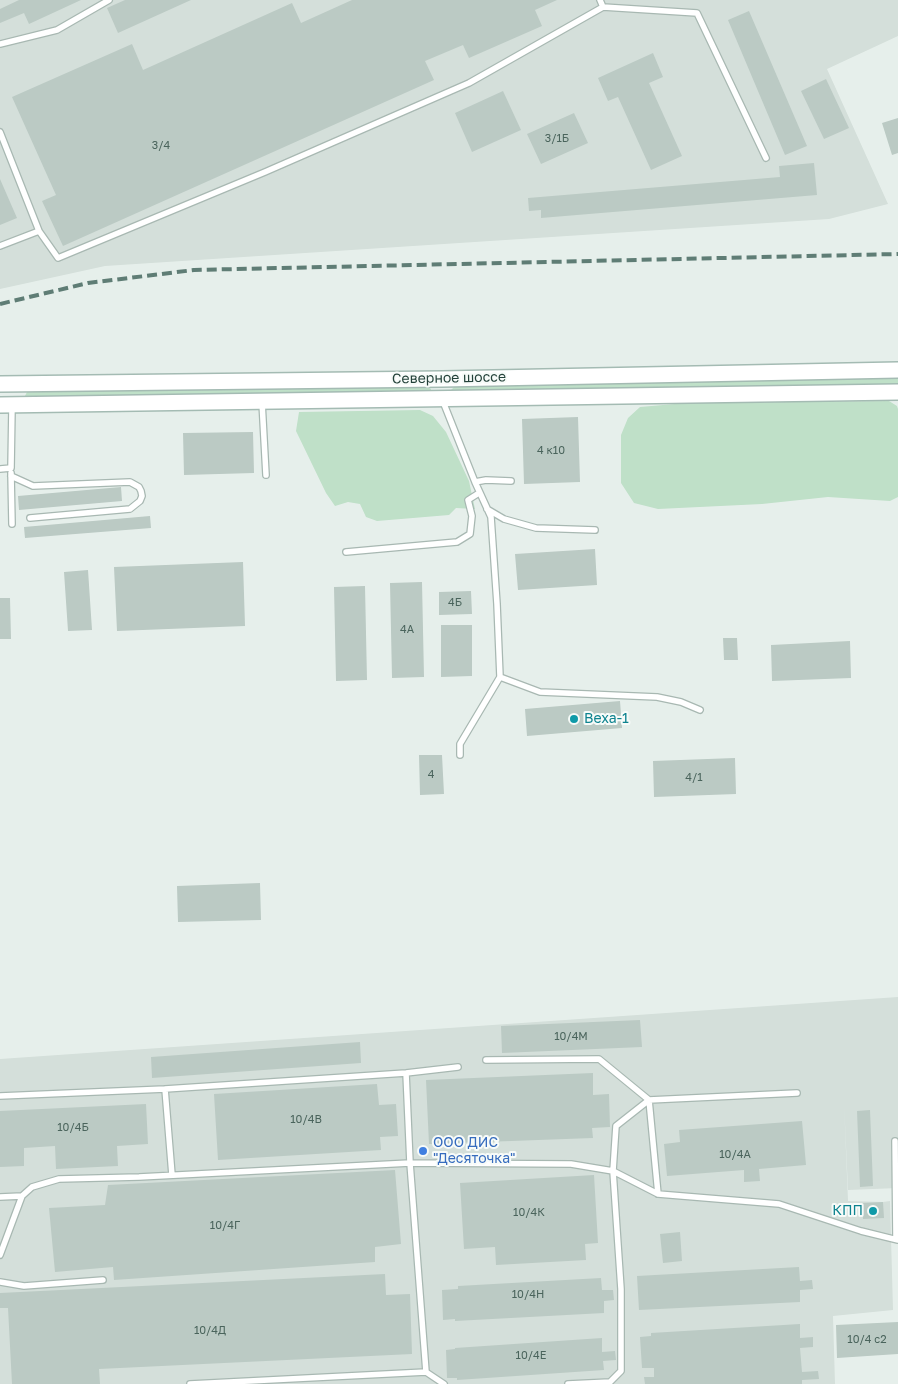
<!DOCTYPE html>
<meta charset="utf-8">
<style>
body{margin:0}
canvas{display:block;background:#e6efeb}
</style>
<canvas width="898" height="1384"></canvas>
<script>
const g = document.querySelector('canvas').getContext('2d');
g.lineJoin = 'round';
function fillPath(path, color) {
  g.fillStyle = color;
  g.fill(path, 'evenodd');
}
function shape(rows) {
  const path = new Path2D();
  for (const r of rows) {
    path.moveTo(r[0], r[1]);
    for (let i = 2; i < r.length; i += 2) path.lineTo(r[i], r[i + 1]);
  }
  return path;
}
function trace(path, color, width, dash) {
  g.strokeStyle = color;
  g.lineWidth = width;
  g.lineCap = dash ? 'butt' : 'round';
  g.setLineDash(dash || []);
  g.stroke(path);
}
function label(font, color, halo, rows, align = 'center') {
  g.font = font + ' "Golos Text",sans-serif';
  g.lineWidth = 4;
  g.setLineDash([]);
  g.textBaseline = 'middle';
  g.strokeStyle = halo;
  g.fillStyle = color;
  for (const [text, x, y, turn = 0] of rows) {
    g.save();
    g.translate(x, y);
    g.rotate((+turn || 0) * Math.PI / 180);
    g.textAlign = isNaN(turn) ? turn : align;
    if (halo) g.strokeText(text, 0, 0);
    g.fillText(text, 0, 0);
    g.restore();
  }
}
const built = shape([
 [0,0,898,0,898,36,827,69,888,204,829,219,105,266,0,289],
 [898,997,898,1188,848,1190,844,1102,848,1201,883,1202,890,1201,893,1310,833,1316,835,1384,0,1384,0,1059]
]);
const green = shape([
 [898,378,898,385,451,392,451,390,454,387],
 [428,387,431,389,431,392,27,398,25,396,27,392,30,391],
 [889,401,897,406,898,409,898,497,890,501,828,497,762,504,658,509,634,503,621,483,621,435,628,418,640,407,686,403],
 [420,410,433,416,446,432,469,481,475,509,456,508,449,515,377,521,366,517,360,504,348,502,335,506,326,493,296,431,299,412]
]);
const building = shape([
 [19,0,81,0,29,24,24,13,0,23,0,9],
 [125,0,191,0,118,33,107,8],
 [352,0,557,0,535,10,542,26,469,58,463,45,425,61,434,80,63,246,42,201,56,195,12,97,132,44,143,70,292,3,301,23],
 [749,11,807,146,785,155,728,20],
 [653,53,663,77,649,83,682,156,651,170,618,97,608,101,598,78],
 [826,79,849,128,824,139,801,91],
 [503,91,521,130,472,152,455,113],
 [574,113,588,143,541,164,527,134],
 [898,118,898,153,892,155,882,123],
 [814,163,817,195,541,218,541,210,529,211,528,198,780,177,779,166],
 [0,179,17,218,0,225],
 [578,417,580,482,524,484,522,419],
 [253,432,254,473,184,475,183,433],
 [121,487,122,501,19,510,18,496],
 [150,516,151,528,25,538,24,527],
 [595,549,597,585,518,590,515,554],
 [243,562,245,626,117,631,114,567],
 [88,570,92,630,68,631,64,572],
 [422,582,424,677,392,678,390,583],
 [365,586,367,680,336,681,334,587],
 [471,591,472,614,439,615,439,592],
 [0,598,10,598,11,639,0,639],
 [441,625,472,625,472,676,441,677],
 [723,638,737,638,738,660,724,660],
 [850,641,851,678,772,681,771,645],
 [620,701,622,728,527,736,525,709],
 [419,755,442,755,444,794,420,795],
 [735,758,736,794,654,797,653,761],
 [260,883,261,920,178,922,177,886],
 [640,1020,642,1047,502,1053,501,1026],
 [360,1042,361,1063,152,1078,151,1057],
 [593,1073,593,1095,609,1094,610,1127,592,1128,593,1138,429,1144,426,1080],
 [377,1084,379,1105,396,1104,398,1136,380,1137,381,1150,218,1160,214,1094],
 [146,1104,148,1144,117,1146,118,1166,56,1169,55,1146,24,1148,24,1166,0,1167,0,1111],
 [870,1110,873,1186,860,1187,857,1111],
 [802,1121,806,1165,759,1169,760,1181,744,1182,744,1170,667,1176,664,1144,680,1142,679,1130],
 [395,1170,401,1244,375,1247,375,1262,114,1280,113,1267,55,1272,49,1208,105,1205,108,1185],
 [594,1175,598,1243,585,1244,586,1260,496,1265,495,1247,464,1249,460,1183],
 [883,1202,884,1218,863,1219,862,1203],
 [680,1232,682,1261,663,1263,660,1234],
 [799,1267,800,1281,812,1280,813,1289,800,1290,800,1302,639,1310,637,1276],
 [385,1274,386,1295,410,1294,412,1354,99,1369,100,1384,12,1384,8,1308,0,1308,0,1293],
 [601,1278,602,1290,613,1290,614,1300,604,1301,604,1313,455,1321,455,1319,443,1320,442,1290,458,1289,458,1286],
 [898,1322,898,1354,837,1358,836,1325],
 [800,1324,800,1338,813,1337,813,1347,800,1348,802,1372,818,1371,819,1379,802,1380,802,1384,645,1384,644,1377,654,1377,654,1368,642,1368,640,1337,651,1336,651,1333],
 [602,1338,602,1352,615,1351,616,1360,603,1361,604,1370,457,1380,457,1378,447,1378,446,1350,455,1349,455,1348]
]);
const lane = shape([
 [600,0,603,7,697,13,766,158],
 [0,44,57,30,109,0],
 [0,132,39,231,0,246],
 [39,231,58,258,265,172,469,83,603,7],
 [442,399,475,482,491,517,497,604,500,677,460,744,460,755],
 [262,402,266,475],
 [0,469,11,468,12,407],
 [11,473,12,524],
 [11,476,33,486,130,482,139,487,141,491,142,496,140,501,130,509,30,518],
 [475,482,486,480,511,481],
 [487,509,504,519,536,528,595,530],
 [346,552,457,542,470,534,472,516,468,500,479,493],
 [500,677,540,692,657,697,681,702,700,710],
 [486,1060,599,1059,649,1100,616,1126,613,1171,621,1289,621,1371,610,1382,568,1384],
 [165,1089,172,1175],
 [0,1096,165,1089,406,1073,458,1067],
 [895,1141,896,1239],
 [658,1194,649,1100,797,1093],
 [0,1197,22,1196],
 [0,1255,22,1196,32,1187,59,1179,139,1177,410,1163,571,1164,613,1171,658,1194,779,1204,861,1231,898,1240],
 [0,1282,24,1286,103,1280],
 [426,1372,444,1384],
 [190,1384,426,1372,410,1163,406,1073]
]);
const secondary = shape([
 [0,384,442,379,898,370],
 [0,405,898,392]
]);
const rail = shape([
 [0,304,88,283,194,270,898,254]
]);
const markers = [
 [574,719,5,"#0f9aa8"],
 [423,1151,5,"#3f7fe0"],
 [873,1211,5,"#0f9aa8"]
];
const numberNames = [
 ["3/1Б",557,139],
 ["3/4",161,146],
 ["4 к10",551,451],
 ["4Б",455,603],
 ["4А",407,630],
 ["4",431,775],
 ["4/1",694,778],
 ["10/4М",571,1037],
 ["10/4В",306,1120],
 ["10/4Б",73,1128],
 ["10/4А",735,1155],
 ["10/4К",529,1213],
 ["10/4Г",225,1226],
 ["10/4Н",528,1295],
 ["10/4Д",210,1331],
 ["10/4 с2",867,1340],
 ["10/4Е",531,1356]
];
const streetNames = [
 ["Северное шоссе",449,378,-1]
];
const cultureNames = [
 ["Веха-1",584,719],
 ["КПП",863,1211,"right"]
];
const shopNames = [
 ["ООО ДИС",433,1143],
 ["\"Десяточка\"",433,1159]
];
fillPath(built, '#d4dfda');
fillPath(green, '#bfe0c8');
fillPath(building, '#bbcac4');
trace(lane, '#a8b8b2', 8);
trace(secondary, '#a4bbb3', 18);
trace(lane, '#fff', 5.5);
trace(secondary, '#fff', 15);
trace(rail, '#5f7d75', 4, [10, 5]);
for (const [x, y, r, color] of markers) {
  const dot = new Path2D();
  dot.arc(x, y, r, 0, 2 * Math.PI);
  g.fillStyle = color;
  g.fill(dot);
  trace(dot, '#f7fbf9', 2);
}
label('11px', '#4a645c', null, numberNames);
label('14px', '#24423a', '#f7fbf9', streetNames);
label('14px', '#0d838f', '#f7fbf9', cultureNames, 'left');
label('14px', '#366cbe', '#f7fbf9', shopNames, 'left');
</script>
